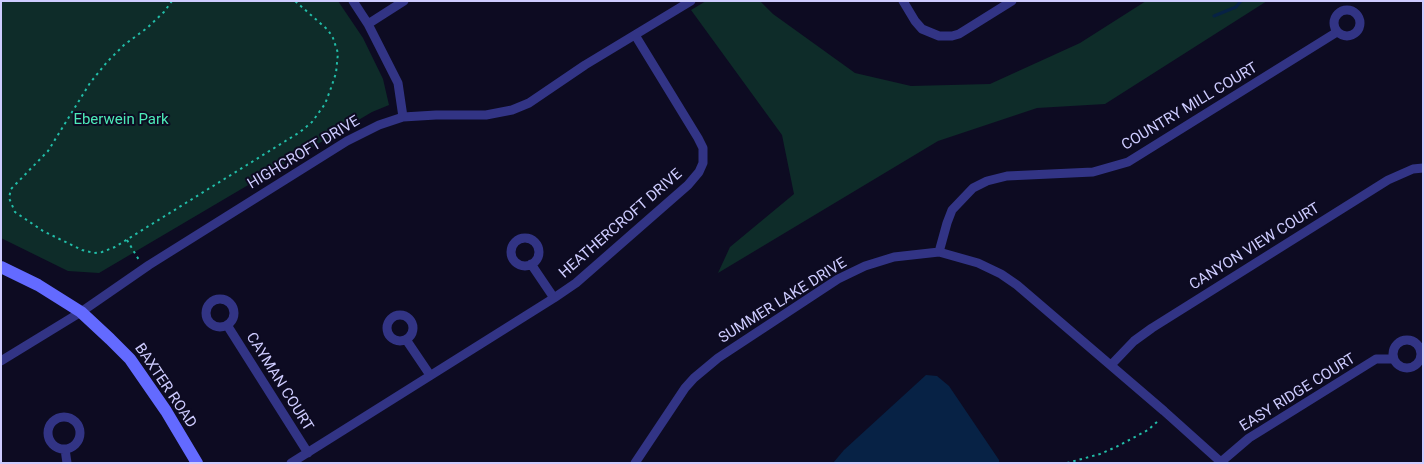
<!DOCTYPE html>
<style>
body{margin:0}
#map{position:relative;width:1424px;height:464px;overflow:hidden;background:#0d0b22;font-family:Roboto,sans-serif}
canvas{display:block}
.frame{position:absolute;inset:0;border:2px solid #ceccff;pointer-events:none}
</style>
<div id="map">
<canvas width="1424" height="464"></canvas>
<div class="frame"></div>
</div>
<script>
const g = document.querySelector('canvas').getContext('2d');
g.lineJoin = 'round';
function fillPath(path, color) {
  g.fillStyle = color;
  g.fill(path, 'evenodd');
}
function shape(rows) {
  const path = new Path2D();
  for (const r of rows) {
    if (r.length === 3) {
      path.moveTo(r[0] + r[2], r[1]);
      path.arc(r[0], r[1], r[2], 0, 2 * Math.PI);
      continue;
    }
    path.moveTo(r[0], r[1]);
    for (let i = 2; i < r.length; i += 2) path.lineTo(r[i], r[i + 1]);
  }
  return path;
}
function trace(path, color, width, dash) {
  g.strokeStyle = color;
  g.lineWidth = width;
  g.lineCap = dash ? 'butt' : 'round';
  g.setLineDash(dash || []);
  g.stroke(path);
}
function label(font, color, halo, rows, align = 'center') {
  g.font = font + ' Roboto,sans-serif';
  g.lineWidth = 4;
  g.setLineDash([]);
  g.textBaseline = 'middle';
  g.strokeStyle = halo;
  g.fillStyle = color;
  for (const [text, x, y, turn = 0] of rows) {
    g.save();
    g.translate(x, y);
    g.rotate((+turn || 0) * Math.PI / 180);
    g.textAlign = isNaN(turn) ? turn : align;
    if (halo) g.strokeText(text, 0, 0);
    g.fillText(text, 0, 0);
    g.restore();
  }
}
const green = shape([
 [1,1,338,1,363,38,383,79,389,105,372,112,99,273,68,271,1,238],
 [706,1,760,1,773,14,855,73,911,86,990,84,1080,43,1146,1,1267,1,1105,104,1037,108,938,141,718,273,730,247,794,194,782,135,691,10]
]);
const water = shape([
 [926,375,937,376,949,386,999,460,999,463,833,463,844,450]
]);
const stream = shape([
 [1214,16,1236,7,1241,1]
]);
const path = shape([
 [172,1,164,12,147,28,124,45,107,62,90,83,48,151,11,189,9,198,15,212,43,231,82,250,94,253,102,252,115,247,300,132,312,122,325,104,331,88,336,73,338,53,333,38,328,30,295,1],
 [127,240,139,260],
 [1067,463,1100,454,1116,447,1148,430,1158,421]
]);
const street = shape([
 [353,1,368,24,398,83,403,117],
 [903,1,915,21,922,29,939,36,952,36,959,34,1012,1],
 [1347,23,13],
 [368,24,404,1],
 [525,252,14],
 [939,252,947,223,952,210,973,188,987,181,1007,176,1093,172,1128,162,1337,32],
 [531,264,554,298],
 [220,313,14],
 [400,328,13],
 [227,325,308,453],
 [1407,354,14],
 [407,341,430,375],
 [1,361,81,312,149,265,347,141,379,125,403,117,436,115,486,115,512,110,529,103,585,65,691,1],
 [1111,365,1134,341,1152,328,1388,180,1413,169,1423,168],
 [64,433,16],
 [65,449,67,463],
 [1221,462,1249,438,1262,430,1376,359,1394,359],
 [291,463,554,298,576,283,688,185,699,172,703,163,703,148,698,138,635,35],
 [635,463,685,388,694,378,718,358,838,279,865,266,894,257,939,252,978,263,1001,274,1017,285,1164,411,1222,463]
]);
const secondary = shape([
 [1,267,38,285,81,312,110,339,130,359,166,411,197,463]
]);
const streetNames = [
 ["COUNTRY MILL COURT",1190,107,-31],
 ["HIGHCROFT DRIVE",304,153,-31],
 ["HEATHERCROFT DRIVE",621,224,-41],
 ["CANYON VIEW COURT",1255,247,-32],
 ["SUMMER LAKE DRIVE",783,301,-32],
 ["CAYMAN COURT",279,382,58],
 ["BAXTER ROAD",165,386,56],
 ["EASY RIDGE COURT",1298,393,-32]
];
const parkNames = [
 ["Eberwein Park",121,120]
];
fillPath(green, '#0e2c29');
fillPath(water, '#072245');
trace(stream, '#072245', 3);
trace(path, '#22bda8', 2, [2.5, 4]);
trace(street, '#323485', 9);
trace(secondary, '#636aff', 12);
label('15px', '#ceccff', '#0d0b22', streetNames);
label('15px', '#4deab8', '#0d0b22', parkNames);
</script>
